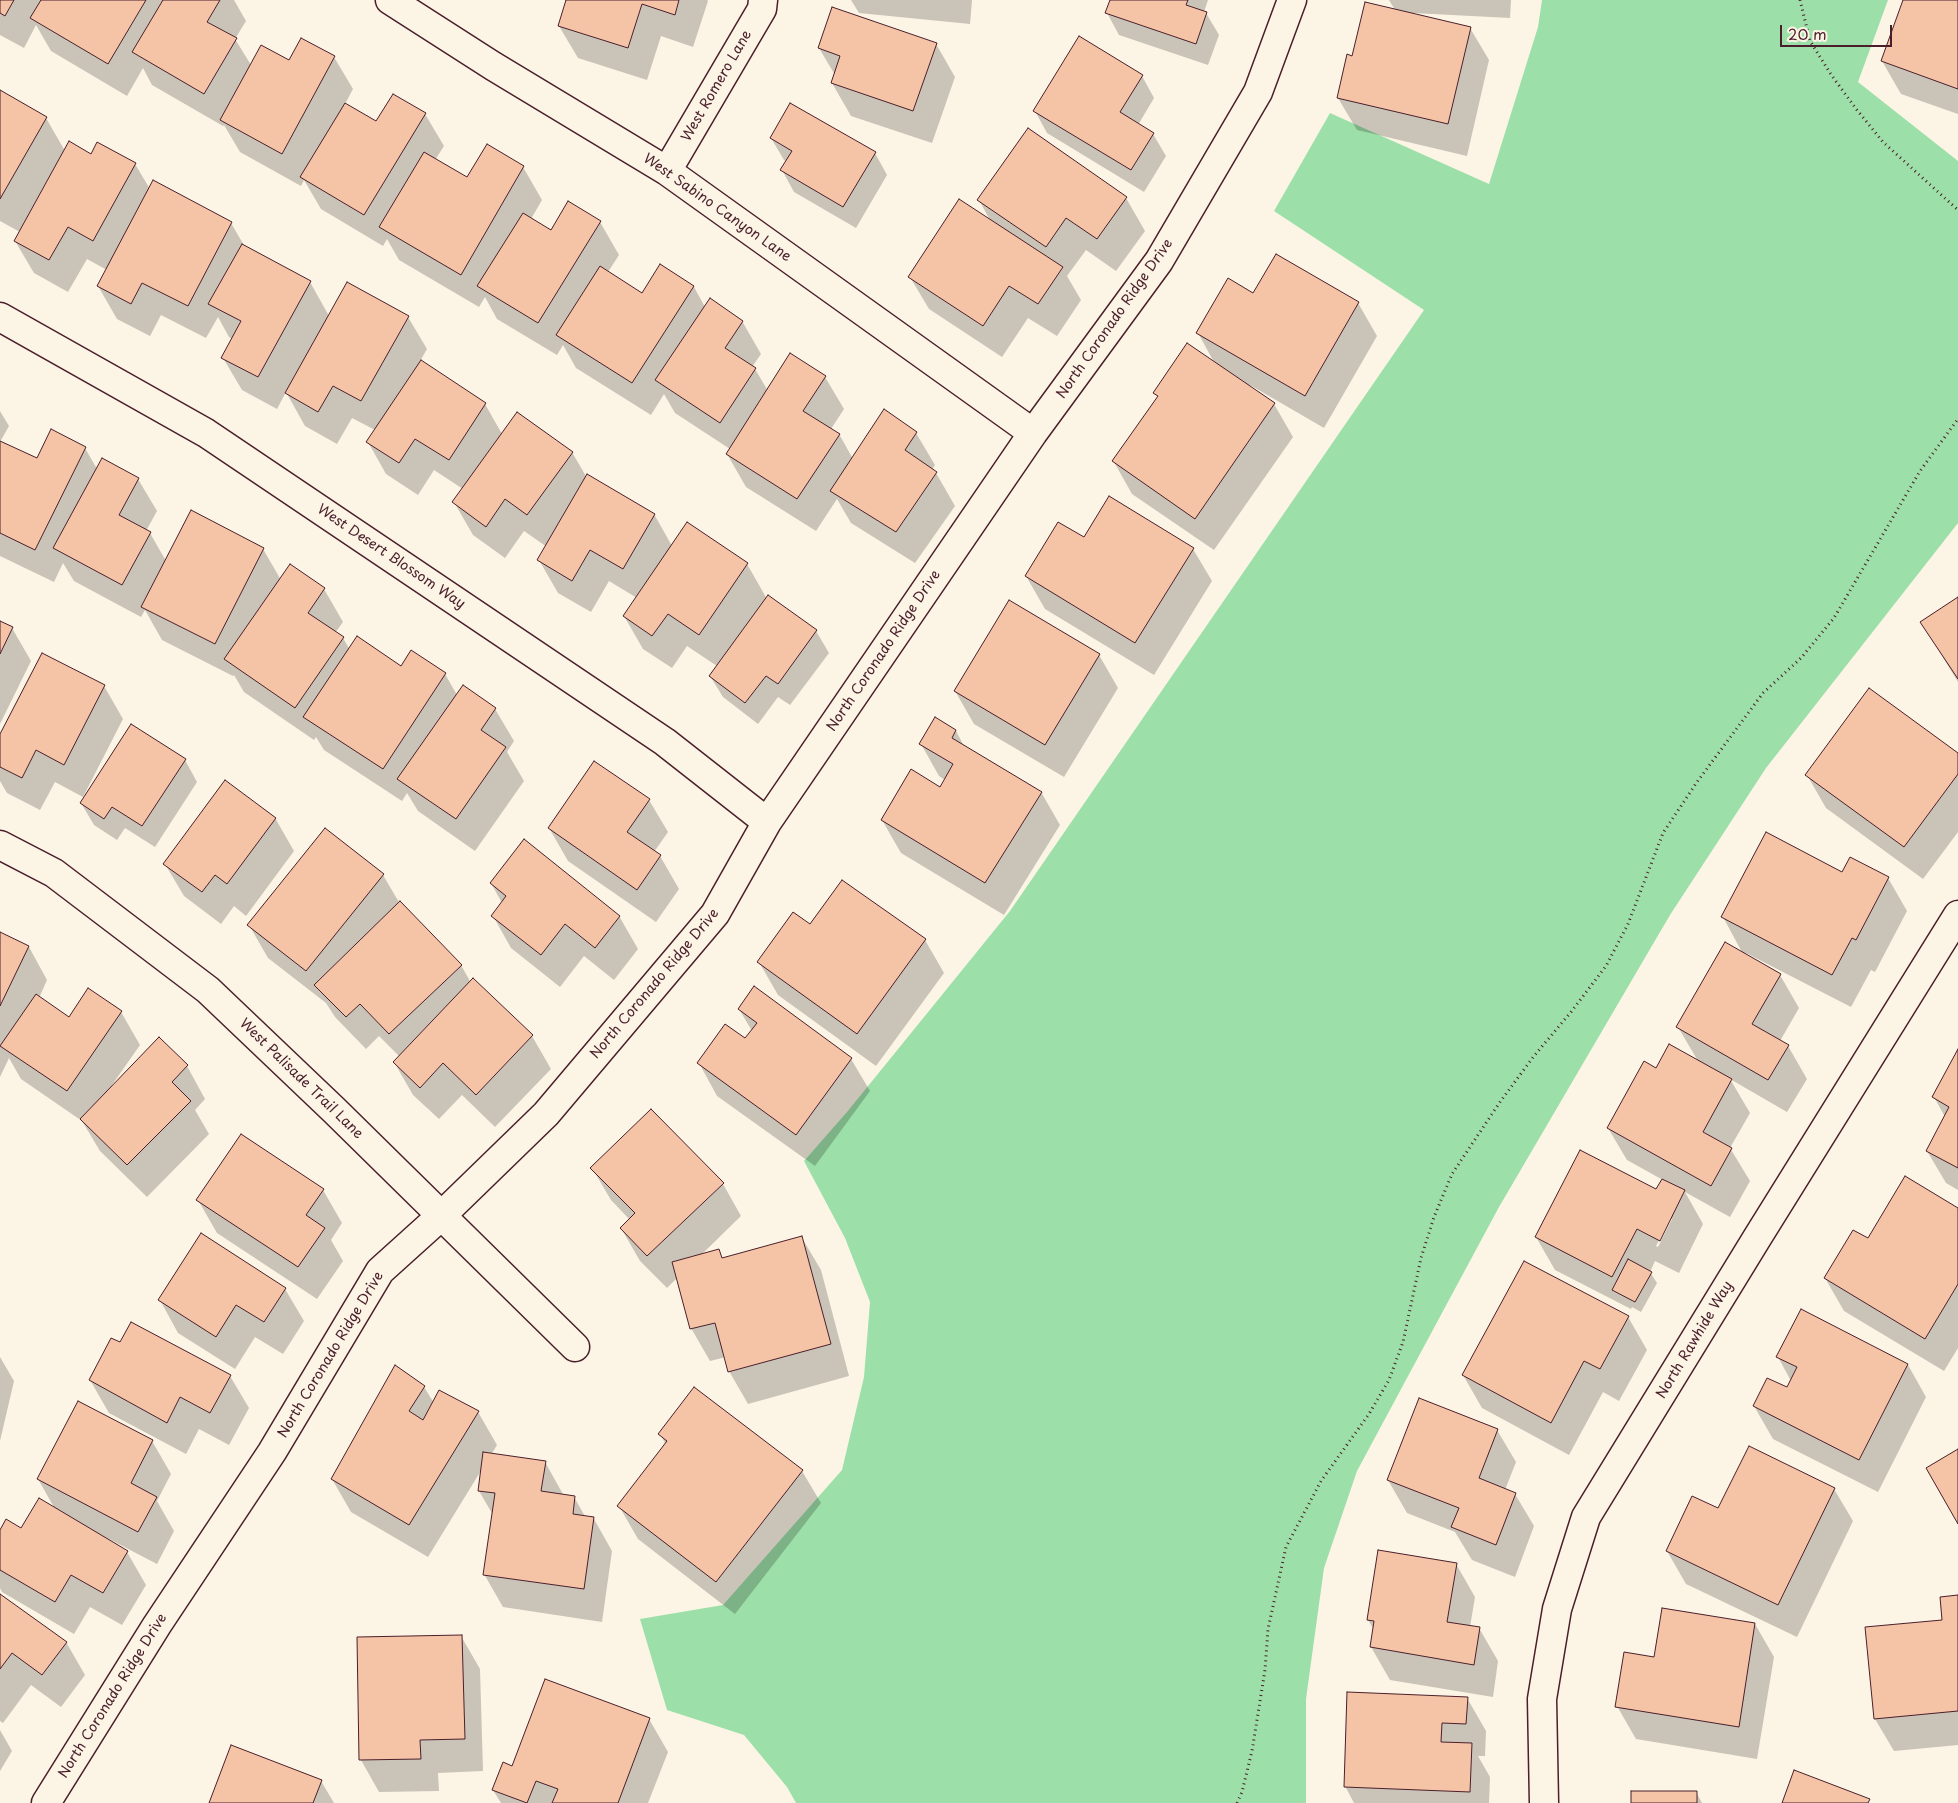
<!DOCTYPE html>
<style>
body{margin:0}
#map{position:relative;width:1958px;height:1803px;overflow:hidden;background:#fcf5e5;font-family:"Playpen Sans",sans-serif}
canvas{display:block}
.scale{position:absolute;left:1780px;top:25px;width:112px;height:22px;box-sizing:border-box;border:2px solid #4a1f2b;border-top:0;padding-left:6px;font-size:15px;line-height:18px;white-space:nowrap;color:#4a1f2b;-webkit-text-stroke:4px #fcf5e5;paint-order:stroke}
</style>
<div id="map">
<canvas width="1958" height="1803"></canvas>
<div class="scale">20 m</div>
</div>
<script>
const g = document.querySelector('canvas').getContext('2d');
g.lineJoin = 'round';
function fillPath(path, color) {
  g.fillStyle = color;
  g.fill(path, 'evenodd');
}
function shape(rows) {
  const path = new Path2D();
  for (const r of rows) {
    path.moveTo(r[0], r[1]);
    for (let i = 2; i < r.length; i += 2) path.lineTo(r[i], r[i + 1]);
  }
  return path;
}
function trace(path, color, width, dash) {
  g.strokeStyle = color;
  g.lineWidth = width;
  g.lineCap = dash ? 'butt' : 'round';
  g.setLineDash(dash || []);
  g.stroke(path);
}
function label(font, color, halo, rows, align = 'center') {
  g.font = font + ' "Playpen Sans",sans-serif';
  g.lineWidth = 4;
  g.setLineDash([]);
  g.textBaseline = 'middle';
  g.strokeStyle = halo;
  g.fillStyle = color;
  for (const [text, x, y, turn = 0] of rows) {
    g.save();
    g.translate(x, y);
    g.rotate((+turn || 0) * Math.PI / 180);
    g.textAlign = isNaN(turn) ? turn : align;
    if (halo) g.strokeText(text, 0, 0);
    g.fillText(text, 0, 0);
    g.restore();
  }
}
const green = shape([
 [1542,0,1888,0,1858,82,1958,161,1958,523,1766,768,1670,915,1499,1207,1357,1471,1324,1568,1306,1699,1306,1803,796,1803,787,1787,744,1735,667,1710,640,1619,723,1605,842,1470,864,1377,870,1302,845,1238,804,1161,847,1112,1010,911,1424,310,1274,211,1330,113,1489,184,1538,27]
]);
const shadow = shape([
 [0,0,234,0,246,21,235,39,251,65,334,57,353,89,345,104,377,123,425,114,444,146,435,160,468,179,487,146,523,167,542,200,531,219,551,232,600,222,619,255,608,272,642,294,661,266,694,287,705,307,742,321,761,354,752,367,755,369,768,391,825,377,844,409,831,429,839,434,853,459,916,433,935,465,932,470,936,473,955,506,915,563,851,523,837,499,816,531,746,487,727,454,730,449,675,413,664,394,651,415,576,368,563,345,557,355,497,319,485,297,479,307,399,260,387,239,383,246,321,209,304,180,301,186,240,152,224,125,223,126,152,85,143,68,127,96,51,51,36,25,24,48,0,35],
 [567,0,707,0,708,1,693,47,661,36,647,80,578,58,559,26],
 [851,0,972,0,970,24,859,13],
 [1111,0,1208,0,1204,12,1206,13,1219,35,1208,65,1119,35,1107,13],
 [1389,0,1511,0,1510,18,1413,13,1412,14,1470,28,1489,60,1467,156,1357,130,1338,98,1353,57,1395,10],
 [1905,0,1958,0,1958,114,1901,94,1882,61],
 [936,44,955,77,932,143,851,116,832,83,835,75,819,48],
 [1142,76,1154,98,1138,125,1153,134,1166,156,1144,192,1047,133,1035,111],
 [0,92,46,118,65,151,135,164,150,189,231,223,245,247,310,282,329,316,408,317,427,349,420,361,485,404,502,434,572,452,587,478,654,514,672,546,747,564,767,599,816,631,829,653,790,705,778,697,758,724,723,697,710,676,717,666,687,646,672,668,643,649,624,616,637,598,609,581,591,612,558,593,539,560,547,547,524,531,505,558,473,535,454,502,463,489,434,470,418,495,386,474,368,442,375,430,352,418,337,444,305,426,286,392,277,409,242,390,223,358,233,339,229,337,218,317,206,338,161,315,150,336,117,319,98,286,107,270,87,259,68,292,34,273,15,241,20,232,0,221],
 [771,138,875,153,887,175,856,228,794,192,782,170,787,162,784,160],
 [1126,198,1145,231,1116,271,1086,250,1067,276,1081,300,1057,336,1028,318,1002,357,929,309,910,277,991,222,979,200],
 [1254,294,1358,303,1377,336,1324,428,1250,385,1249,387,1274,404,1293,437,1214,550,1132,494,1114,462,1158,398,1155,393,1215,364,1198,333],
 [0,411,9,426,0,442,37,460,85,448,97,469,138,479,157,511,146,531,150,533,166,561,263,549,281,580,324,589,343,622,335,633,343,638,350,650,401,667,445,674,457,695,495,709,514,741,507,752,524,781,475,851,418,811,407,793,402,801,324,750,316,737,314,740,244,692,234,675,233,676,162,640,145,610,141,617,74,581,63,563,54,582,0,556],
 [1084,539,1193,549,1212,581,1154,675,1045,609,1026,576],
 [1958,599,1958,682,1922,623],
 [0,622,12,628,31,661,0,724],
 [1099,655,1118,688,1064,777,974,724,955,691],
 [104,686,123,719,83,797,55,782,40,810,7,793,0,781,0,736],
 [936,719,956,731,964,746,1041,792,1060,825,1004,915,901,853,882,820,940,788,945,780,939,776,921,744],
 [1958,754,1958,832,1923,879,1826,808,1807,775],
 [185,760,197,782,155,847,125,828,117,840,94,825,81,803],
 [649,800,668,832,654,852,660,856,679,889,656,922,568,861,549,828],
 [275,818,294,851,246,916,234,906,221,924,184,896,165,864],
 [325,829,383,875,400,904,461,965,471,983,473,980,532,1036,551,1069,495,1127,462,1095,439,1119,413,1095,394,1062,400,1057,379,1036,366,1049,335,1017,326,1003,268,958,249,925],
 [1842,874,1888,878,1907,911,1875,972,1871,970,1851,1007,1746,953,1745,955,1780,975,1799,1008,1780,1041,1788,1046,1807,1079,1787,1112,1730,1079,1750,1113,1730,1148,1750,1181,1730,1217,1685,1192,1703,1224,1679,1273,1655,1261,1650,1272,1657,1283,1641,1312,1632,1307,1631,1309,1555,1270,1536,1237,1657,1191,1663,1180,1627,1160,1608,1128,1657,1069,1698,1061,1678,1027,1743,954,1723,917],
 [1670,1219,1672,1219,1658,1247,1656,1246],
 [491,883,619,916,638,949,614,980,584,956,560,987,511,948,493,916,502,903],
 [810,926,925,940,944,973,876,1066,778,995,759,962],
 [0,933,29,947,47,980,39,998,69,1019,121,1012,140,1045,112,1085,113,1086,187,1066,205,1099,195,1110,209,1134,147,1197,100,1151,82,1121,21,1079,9,1058,0,1077],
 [739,1009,851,1059,870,1091,815,1166,717,1096,699,1063,745,1040,752,1031],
 [1958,1052,1958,1190,1946,1183,1927,1151,1945,1117,1934,1097],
 [592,1168,723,1184,741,1216,700,1256,719,1251,723,1259,802,1238,821,1270,849,1376,748,1404,729,1371,726,1357,710,1361,691,1328,677,1278,667,1288,640,1261,621,1228,630,1220,611,1200],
 [323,1190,342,1223,331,1240,343,1261,317,1299,217,1233,198,1200],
 [1958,1209,1958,1348,1944,1371,1844,1311,1825,1278,1868,1240],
 [285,1289,304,1321,283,1354,255,1337,235,1369,178,1333,160,1300],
 [1628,1317,1647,1350,1619,1401,1603,1392,1569,1455,1482,1408,1463,1375],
 [121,1344,230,1376,249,1408,229,1445,199,1429,186,1454,109,1413,90,1380],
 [0,1357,14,1381,0,1441],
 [1778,1357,1908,1365,1926,1397,1878,1492,1773,1439,1754,1406,1787,1389,1791,1381],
 [424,1387,434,1403,440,1391,478,1412,497,1445,491,1455,545,1462,564,1496,574,1497,586,1518,594,1519,612,1551,602,1622,503,1607,484,1574,493,1515,479,1491,482,1469,428,1557,351,1512,332,1479],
 [1497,1430,1516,1462,1505,1490,1515,1494,1534,1526,1515,1577,1472,1560,1455,1532,1407,1513,1388,1480],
 [660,1434,802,1471,821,1503,735,1614,638,1539,619,1506,666,1445],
 [152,1441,171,1474,157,1501,174,1531,157,1564,109,1539,108,1541,127,1552,146,1585,122,1625,90,1607,74,1634,2,1592,0,1588,0,1532,21,1530,55,1509,38,1479],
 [1834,1489,1853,1521,1797,1637,1686,1584,1667,1551,1719,1510],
 [1456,1564,1475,1597,1470,1627,1479,1628,1498,1661,1493,1697,1390,1680,1371,1647,1374,1630,1368,1620],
 [0,1595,66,1642,85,1675,61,1707,31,1685,3,1723,0,1721],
 [1958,1596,1958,1745,1894,1751,1875,1719,1944,1621],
 [1755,1624,1774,1657,1757,1759,1636,1739,1617,1706,1655,1659],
 [461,1636,480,1669,483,1771,438,1773,439,1791,379,1792,361,1760],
 [1467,1698,1486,1731,1485,1756,1478,1756,1490,1777,1489,1803,1354,1803,1345,1786],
 [649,1719,668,1752,648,1803,501,1803,493,1790,513,1767],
 [0,1730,12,1751,0,1771],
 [321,1781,334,1803,210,1803],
 [1696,1792,1702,1803,1633,1803]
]);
const building = shape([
 [0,0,14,0,5,16,0,13,0,0],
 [41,0,146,0,108,64,30,18,41,0],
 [163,0,220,0,207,22,237,38,204,94,132,52,163,0],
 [566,0,679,0,675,15,642,4,628,48,558,26,566,0],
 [1110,0,1188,0,1186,5,1207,12,1196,44,1105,13,1110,0],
 [1903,0,1958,0,1958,89,1881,61,1903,0],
 [1365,2,1471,27,1448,124,1337,98,1347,54,1352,56,1365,2],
 [832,7,937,43,913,111,831,83,840,56,818,48,832,7],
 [1079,36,1143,75,1120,112,1154,133,1131,170,1033,111,1079,36],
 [301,38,335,56,282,154,220,120,261,45,289,60,301,38],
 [0,90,47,117,0,199,0,90],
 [393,94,426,113,364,215,300,177,345,103,376,121,393,94],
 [790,103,876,152,843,207,780,170,792,151,770,138,790,103],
 [1028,128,1127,197,1097,239,1066,218,1046,247,977,200,1028,128],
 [69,141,91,154,97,142,136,163,93,241,68,227,49,260,14,241,69,141],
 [487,144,524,166,461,275,379,227,424,152,467,177,487,144],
 [153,180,232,222,188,306,142,283,131,304,97,286,153,180],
 [959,199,1063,267,1038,304,1009,286,983,326,908,277,959,199],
 [568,201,601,221,538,323,477,286,523,213,551,230,568,201],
 [242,244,311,281,258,377,221,358,241,321,208,304,242,244],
 [1276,254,1359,302,1305,396,1196,333,1228,278,1253,293,1276,254],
 [660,264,694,286,632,383,556,335,600,266,642,293,660,264],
 [347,282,409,316,361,401,333,386,318,412,285,393,347,282],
 [710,298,743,321,725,348,756,368,720,423,655,380,710,298],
 [1187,343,1275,403,1195,519,1112,461,1158,396,1153,393,1187,343],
 [790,353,826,376,803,411,840,434,797,499,726,454,790,353],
 [421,360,486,403,449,460,415,439,399,463,366,442,421,360],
 [884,409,917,432,905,450,937,472,896,532,830,491,884,409],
 [517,412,573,452,527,515,505,499,486,527,452,502,517,412],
 [51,429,86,447,35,550,0,533,0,441,37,458,51,429],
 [102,458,139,478,119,515,151,532,122,585,53,548,102,458],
 [587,474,655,514,623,569,590,550,572,581,537,560,587,474],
 [1109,496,1194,548,1135,643,1025,576,1058,522,1084,537,1109,496],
 [191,510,264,548,215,644,141,607,191,510],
 [687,522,748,563,699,635,668,614,652,636,623,616,687,522],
 [290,564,325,588,308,613,344,637,295,708,224,659,290,564],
 [768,595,817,630,778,684,766,676,745,703,709,676,768,595],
 [1958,597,1958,679,1920,622,1958,597],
 [1009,600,1100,654,1045,745,954,691,1009,600],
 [0,621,13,627,0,654,0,621],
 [357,636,401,666,411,650,446,673,383,769,303,717,357,636],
 [42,653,105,685,64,765,36,750,22,778,0,767,0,734,42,653],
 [463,685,496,708,481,730,506,747,456,819,397,779,463,685],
 [1869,688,1958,753,1958,774,1904,847,1805,775,1869,688],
 [935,717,956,730,952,738,1042,792,985,883,881,820,911,769,940,787,953,764,919,744,935,717],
 [131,724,186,759,142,826,112,807,104,819,80,803,131,724],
 [594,761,650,799,627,832,661,855,637,890,548,828,594,761],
 [225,780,276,818,227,884,215,875,202,892,163,864,225,780],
 [325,828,384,874,306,971,247,925,325,828],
 [1766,832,1842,872,1850,857,1889,877,1856,940,1852,938,1832,975,1721,917,1766,832],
 [524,839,620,916,595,948,565,924,541,955,491,916,506,896,490,883,524,839],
 [842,880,926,939,857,1034,757,962,793,912,810,924,842,880],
 [400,901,462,965,389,1034,360,1004,346,1017,314,985,400,901],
 [0,932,29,946,0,1006,0,932],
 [1725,942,1781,974,1752,1024,1789,1045,1768,1080,1676,1027,1725,942],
 [473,978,533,1035,476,1095,443,1063,420,1088,393,1062,473,978],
 [754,986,852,1058,796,1135,697,1063,725,1024,745,1038,757,1023,738,1009,754,986],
 [88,988,122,1011,67,1091,0,1046,36,994,69,1017,88,988],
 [159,1037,188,1065,172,1082,191,1101,127,1165,80,1119,159,1037],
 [1669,1044,1732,1079,1703,1132,1732,1148,1711,1186,1607,1128,1644,1061,1656,1068,1669,1044],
 [1958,1049,1958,1168,1926,1151,1949,1107,1932,1097,1958,1049],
 [651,1109,724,1183,647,1256,620,1228,635,1213,590,1168,651,1109],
 [241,1134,324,1189,306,1215,325,1228,298,1267,196,1200,241,1134],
 [1580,1150,1656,1189,1662,1179,1685,1190,1660,1241,1637,1229,1612,1277,1535,1237,1580,1150],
 [1905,1176,1958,1208,1958,1284,1925,1339,1824,1278,1853,1230,1868,1238,1905,1176],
 [201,1233,286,1288,264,1322,236,1305,216,1337,158,1300,201,1233],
 [802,1236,831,1344,728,1372,715,1323,690,1329,672,1262,719,1249,722,1258,802,1236],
 [1628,1259,1652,1272,1635,1302,1612,1290,1628,1259],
 [1524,1261,1629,1316,1600,1369,1584,1361,1551,1423,1462,1375,1524,1261],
 [1801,1309,1908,1364,1859,1460,1753,1406,1767,1378,1787,1387,1797,1367,1776,1357,1801,1309],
 [131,1322,231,1375,210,1413,180,1397,167,1423,89,1380,111,1338,120,1342,131,1322],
 [395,1365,425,1386,409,1411,423,1420,439,1390,479,1411,409,1525,331,1479,395,1365],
 [694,1387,803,1470,716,1582,617,1506,667,1441,658,1434,694,1387],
 [1419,1398,1498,1429,1479,1478,1516,1493,1496,1545,1451,1527,1459,1508,1387,1480,1419,1398],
 [78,1401,153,1440,131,1483,157,1497,138,1532,37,1479,78,1401],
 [1749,1446,1835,1488,1778,1605,1666,1551,1692,1496,1718,1508,1749,1446],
 [1958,1449,1958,1524,1926,1468,1958,1449],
 [483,1452,546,1461,541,1491,575,1496,573,1514,594,1517,584,1589,483,1575,495,1493,478,1491,483,1452],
 [39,1498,128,1551,103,1593,71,1575,55,1602,0,1570,0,1530,6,1519,21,1528,39,1498],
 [1378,1550,1457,1563,1447,1622,1480,1627,1474,1665,1370,1647,1374,1621,1367,1620,1378,1550],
 [0,1594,67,1642,42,1675,12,1653,0,1669,0,1594],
 [1958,1595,1958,1711,1874,1719,1865,1627,1942,1620,1940,1597,1958,1595],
 [1662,1608,1755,1623,1739,1727,1615,1707,1624,1652,1654,1657,1662,1608],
 [462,1635,465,1739,420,1740,421,1759,359,1760,357,1637,462,1635],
 [545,1679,650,1718,618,1803,552,1803,558,1789,536,1781,527,1803,492,1790,503,1762,512,1766,545,1679],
 [1347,1692,1468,1697,1466,1724,1442,1723,1441,1742,1472,1743,1470,1792,1344,1787,1347,1692],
 [231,1745,322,1780,313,1803,209,1803,231,1745],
 [1794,1770,1870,1799,1868,1803,1782,1803,1794,1770],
 [1631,1791,1697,1791,1697,1803,1631,1803,1631,1791]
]);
const path = shape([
 [1800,0,1810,41,1832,76,1857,110,1883,142,1958,210],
 [1237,1803,1242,1792,1252,1751,1265,1670,1268,1629,1286,1547,1321,1481,1369,1414,1389,1380,1403,1342,1421,1258,1434,1217,1452,1174,1500,1102,1534,1056,1571,1012,1606,966,1628,924,1663,833,1697,782,1763,693,1801,658,1834,618,1920,471,1958,419]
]);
const street = shape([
 [390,0,493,66,667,171,1033,433],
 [667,171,762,9,763,0],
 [0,317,206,433,665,742,767,822],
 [0,845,54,873,208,990,334,1110,575,1347],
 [46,1803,157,1625,272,1452,380,1271,441,1216,546,1114,715,914,767,822,1033,433,1159,261,1258,92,1292,0],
 [1544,1803,1542,1699,1557,1609,1586,1517,1757,1238,1958,915]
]);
const streetNames = [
 ["West Romero Lane",717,86,-60],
 ["West Sabino Canyon Lane",717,208,35],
 ["North Coronado Ridge Drive",1115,319,-55],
 ["West Desert Blossom Way",391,557,34],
 ["North Coronado Ridge Drive",884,651,-56],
 ["North Coronado Ridge Drive",655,984,-50],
 ["West Palisade Trail Lane",301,1079,44],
 ["North Rawhide Way",1695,1340,-59],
 ["North Coronado Ridge Drive",331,1355,-59],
 ["North Coronado Ridge Drive",113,1696,-58]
];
fillPath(green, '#9ddfa9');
fillPath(shadow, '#0003');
fillPath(building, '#f5c3a6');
trace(building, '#4a1f2b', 1);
trace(street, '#4a1f2b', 31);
trace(path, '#4a1f2b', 3, [1, 4]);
trace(street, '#fcf5e5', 28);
label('14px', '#4a1f2b', '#fcf5e5', streetNames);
</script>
